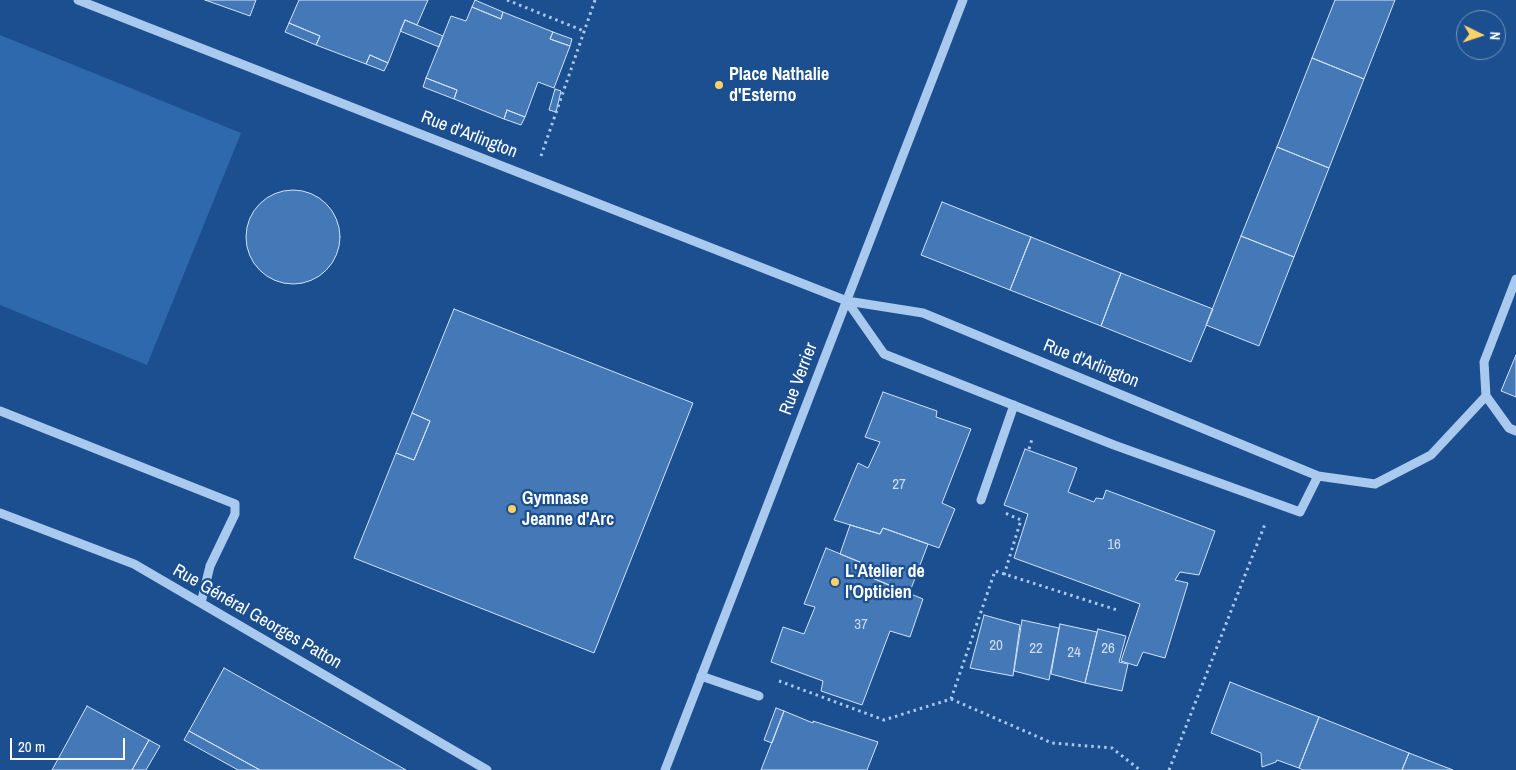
<!DOCTYPE html>
<meta charset="utf-8">
<style>
body{margin:0}
#map{position:relative;width:1516px;height:770px;overflow:hidden;background:#1b4f8f;font-family:"Archivo Narrow",sans-serif}
canvas{display:block}
.north{position:absolute;left:1456px;top:10px;width:50px;height:50px;box-sizing:border-box;background:#1b4f8f;border:1px solid #7695bc;border-radius:50%;rotate:94deg;font-size:14px;font-weight:700;line-height:20px;text-align:center;color:#fff}
.north::after{content:'';display:block;margin:auto;width:18px;height:22px;background:#ffd166;clip-path:polygon(50% 0,100% 100%,50% 72%,0 100%)}
.scale{position:absolute;left:10px;top:738px;width:115px;height:22px;box-sizing:border-box;border:2px solid #fff;border-top:0;padding-left:6px;font-size:15px;line-height:18px;white-space:nowrap;color:#fff;-webkit-text-stroke:4px #1b4f8f;paint-order:stroke}
</style>
<div id="map">
<canvas width="1516" height="770"></canvas>
<div class="north">N</div>
<div class="scale">20 m</div>
</div>
<script>
const g = document.querySelector('canvas').getContext('2d');
g.lineJoin = 'round';
function fillPath(path, color) {
  g.fillStyle = color;
  g.fill(path, 'evenodd');
}
function shape(rows) {
  const path = new Path2D();
  for (const r of rows) {
    if (r.length === 3) {
      path.moveTo(r[0] + r[2], r[1]);
      path.arc(r[0], r[1], r[2], 0, 2 * Math.PI);
      continue;
    }
    path.moveTo(r[0], r[1]);
    for (let i = 2; i < r.length; i += 2) path.lineTo(r[i], r[i + 1]);
  }
  return path;
}
function trace(path, color, width, dash) {
  g.strokeStyle = color;
  g.lineWidth = width;
  g.lineCap = dash ? 'butt' : 'round';
  g.setLineDash(dash || []);
  g.stroke(path);
}
function label(font, color, halo, rows, align = 'center') {
  g.font = font + ' "Archivo Narrow",sans-serif';
  g.lineWidth = 4.5;
  g.setLineDash([]);
  g.textBaseline = 'middle';
  g.strokeStyle = halo;
  g.fillStyle = color;
  for (const [text, x, y, turn = 0] of rows) {
    g.save();
    g.translate(x, y);
    g.rotate((+turn || 0) * Math.PI / 180);
    g.textAlign = isNaN(turn) ? turn : align;
    if (halo) g.strokeText(text, 0, 0);
    g.fillText(text, 0, 0);
    g.restore();
  }
}
const green = shape([
 [0,35,241,133,147,365,0,305]
]);
const building = shape([
 [205,0,256,0,250,16,205,0],
 [299,0,428,0,417,25,405,20,388,63,370,55,366,64,316,45,320,36,289,23,299,0],
 [475,0,503,12,501,19,472,7,475,0],
 [1335,0,1395,0,1364,79,1312,58,1335,0],
 [472,7,501,19,503,12,553,32,550,39,570,46,554,88,538,82,525,117,507,110,504,119,454,99,457,90,426,78,451,16,466,21,472,7],
 [405,20,443,36,439,47,400,31,405,20],
 [289,23,320,36,316,45,285,32,289,23],
 [553,32,572,39,570,46,550,39,553,32],
 [370,55,388,63,384,71,366,64,370,55],
 [1312,58,1364,79,1329,168,1277,147,1312,58],
 [426,78,457,90,454,99,423,87,426,78],
 [555,89,561,91,556,112,549,110,555,89],
 [507,110,525,117,521,125,504,119,507,110],
 [1277,147,1329,168,1294,257,1241,236,1277,147],
 [293,237,47],
 [942,202,1031,237,1010,290,921,255,942,202],
 [1241,236,1294,257,1259,346,1206,325,1241,236],
 [1031,237,1121,273,1101,326,1010,290,1031,237],
 [1121,273,1213,309,1191,362,1101,326,1121,273],
 [454,309,693,403,594,653,354,558,396,453,414,460,430,421,412,413,454,309],
 [1516,355,1516,397,1501,391,1516,355],
 [883,392,937,411,936,417,971,429,942,503,955,509,939,548,883,528,880,534,834,520,858,463,868,468,880,442,865,437,883,392],
 [412,413,430,421,414,460,396,453,412,413],
 [1025,449,1077,468,1068,492,1094,502,1096,498,1103,499,1106,490,1215,531,1199,575,1180,572,1175,580,1188,583,1165,658,1143,652,1137,666,1121,661,1140,604,1014,558,1028,514,1004,505,1025,449],
 [850,525,880,534,883,528,928,544,909,594,863,574,867,565,840,554,850,525],
 [826,548,867,565,863,574,923,599,910,637,890,631,862,705,821,691,823,681,771,662,783,627,804,634,815,607,804,604,826,548],
 [984,615,1020,625,1013,676,970,668,984,615],
 [1022,620,1059,628,1049,680,1014,671,1022,620],
 [1060,624,1097,632,1085,683,1051,674,1060,624],
 [1098,629,1126,636,1119,662,1128,664,1122,691,1085,683,1098,629],
 [224,668,406,770,260,770,189,731,224,668],
 [1230,682,1319,717,1299,768,1277,760,1276,762,1262,767,1261,753,1211,733,1230,682],
 [87,706,149,740,132,770,52,770,87,706],
 [776,708,784,711,772,743,764,740,776,708],
 [784,711,813,723,813,721,878,742,867,770,761,770,784,711],
 [1319,717,1409,753,1402,770,1303,770,1299,768,1319,717],
 [189,731,260,770,238,770,184,740,189,731],
 [149,740,160,746,146,770,132,770,149,740],
 [1409,753,1453,770,1402,770,1409,753]
]);
const path = shape([
 [507,0,584,31],
 [541,156,595,0],
 [1029,449,1032,439],
 [1004,575,1021,520,1005,513,1005,511],
 [779,681,884,720,951,699,995,571,1117,610],
 [951,699,1052,743,1112,748,1140,770],
 [1169,770,1265,524]
]);
const minor = shape([
 [78,0,847,301,923,313,1318,476,1375,484,1431,455,1486,396],
 [1516,279,1484,362,1486,396,1509,428,1516,431],
 [847,301,884,354,1114,445,1300,512,1318,476],
 [0,411,235,504,235,514,210,566,201,603],
 [981,500,1014,405],
 [0,513,134,564,487,770],
 [701,676,759,696],
 [665,770,963,0]
]);
const markers = [
 [719,85,5,"#ffd166"],
 [512,509,5,"#ffd166"],
 [835,582,5,"#ffd166"]
];
const numberNames = [
 ["27",899,485],
 ["16",1114,545],
 ["37",861,625],
 ["20",996,646],
 ["22",1036,649],
 ["26",1108,649],
 ["24",1074,653]
];
const poiNames = [
 ["Place Nathalie",729,75],
 ["d'Esterno",729,96],
 ["Gymnase",522,499],
 ["Jeanne d'Arc",522,520],
 ["L'Atelier de",845,572],
 ["l'Opticien",845,593]
];
const streetNames = [
 ["Rue d'Arlington",469,135,21],
 ["Rue d'Arlington",1091,364,22],
 ["Rue Verrier",799,379,-69],
 ["Rue Général Georges Patton",257,617,30]
];
fillPath(green, '#2e69ad');
fillPath(building, '#4478b7');
trace(building, '#cfe3fa', 1);
trace(path, '#a9c9ee', 3, [2.5, 4]);
trace(minor, '#a9c9ee', 9);
for (const [x, y, r, color] of markers) {
  const dot = new Path2D();
  dot.arc(x, y, r, 0, 2 * Math.PI);
  g.fillStyle = color;
  g.fill(dot);
  trace(dot, '#1b4f8f', 2);
}
label('15px', '#d0dded', null, numberNames);
label('bold 18px', '#fff', '#1b4f8f', poiNames, 'left');
label('18px', '#fff', '#1b4f8f', streetNames);
</script>
